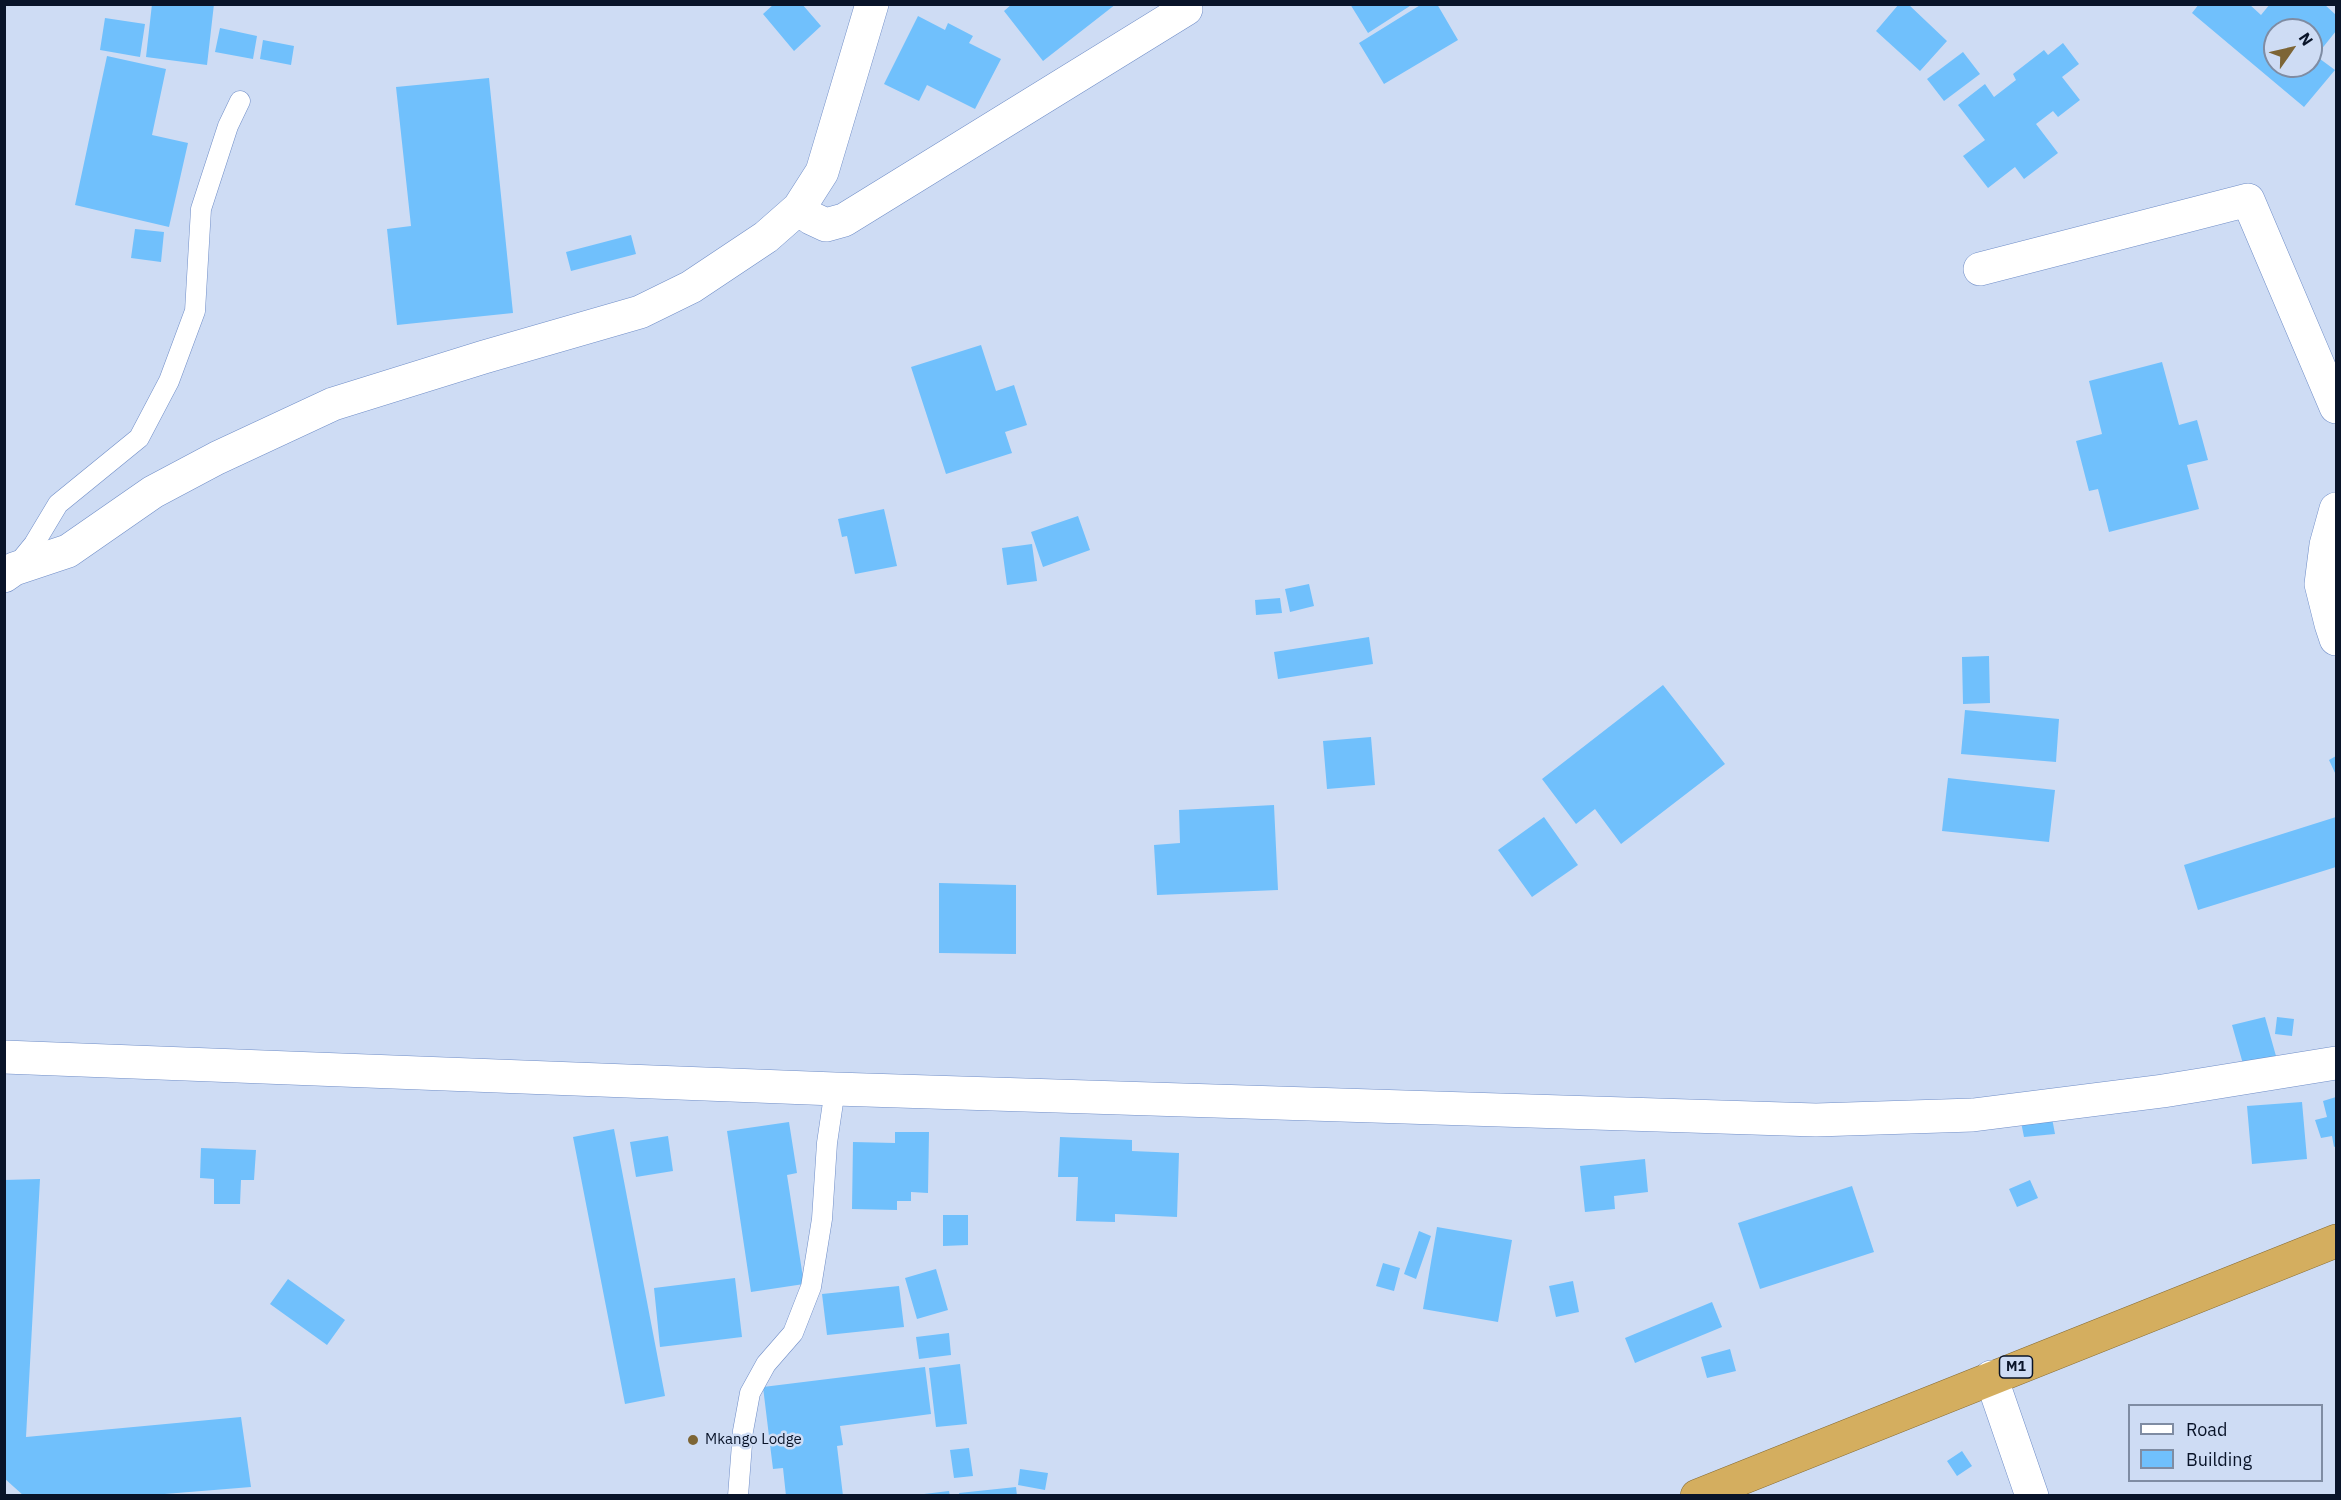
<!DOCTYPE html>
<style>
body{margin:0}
#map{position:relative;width:2341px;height:1500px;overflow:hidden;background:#cedcf4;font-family:"IBM Plex Sans",sans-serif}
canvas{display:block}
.frame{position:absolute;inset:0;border:6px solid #091429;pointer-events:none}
.legend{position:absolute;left:2128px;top:1404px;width:195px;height:78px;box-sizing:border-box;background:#cedcf4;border:2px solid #7f8ca3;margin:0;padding:8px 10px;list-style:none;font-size:18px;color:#091429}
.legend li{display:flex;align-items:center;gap:12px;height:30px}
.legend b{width:30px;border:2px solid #7f8ca3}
.north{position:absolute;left:2263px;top:18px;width:60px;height:60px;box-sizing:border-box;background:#cedcf4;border:2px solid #7f8ca3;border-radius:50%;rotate:56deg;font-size:16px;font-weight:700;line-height:24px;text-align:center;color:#091429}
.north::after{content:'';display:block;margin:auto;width:21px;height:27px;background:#7d6535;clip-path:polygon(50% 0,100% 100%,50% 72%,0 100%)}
</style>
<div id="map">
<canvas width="2341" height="1500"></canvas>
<div class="frame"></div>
<ul class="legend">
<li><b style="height:8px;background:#fff"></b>Road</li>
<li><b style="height:16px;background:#70c0fc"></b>Building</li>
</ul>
<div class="north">N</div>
</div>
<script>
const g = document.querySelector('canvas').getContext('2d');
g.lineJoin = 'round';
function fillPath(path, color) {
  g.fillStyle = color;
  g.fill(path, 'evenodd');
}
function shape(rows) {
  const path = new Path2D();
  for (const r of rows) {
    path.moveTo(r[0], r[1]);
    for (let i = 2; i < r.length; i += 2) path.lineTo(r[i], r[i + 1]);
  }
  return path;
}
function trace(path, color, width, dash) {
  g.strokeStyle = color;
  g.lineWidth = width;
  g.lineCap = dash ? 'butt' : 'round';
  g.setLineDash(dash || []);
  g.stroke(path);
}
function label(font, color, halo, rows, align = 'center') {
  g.font = font + ' "IBM Plex Sans",sans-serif';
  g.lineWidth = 5;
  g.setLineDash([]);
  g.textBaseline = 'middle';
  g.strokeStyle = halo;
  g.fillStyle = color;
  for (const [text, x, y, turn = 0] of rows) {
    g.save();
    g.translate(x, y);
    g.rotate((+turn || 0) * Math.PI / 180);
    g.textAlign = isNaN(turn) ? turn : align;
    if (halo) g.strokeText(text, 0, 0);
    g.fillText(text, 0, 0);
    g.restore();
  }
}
const building = shape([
 [152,4,214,4,207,65,146,57],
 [774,4,802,4,821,26,794,51,763,14],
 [1012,4,1116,4,1043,61,1004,11],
 [1350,4,1413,4,1368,33],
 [1422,4,1437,4,1458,40,1384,84,1359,43],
 [1899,4,1908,4,1947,41,1920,71,1876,31],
 [2199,4,2249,4,2261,15,2270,4,2324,4,2336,15,2336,31,2316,56,2335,70,2304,107,2192,13],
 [2275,30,2311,30,2311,66,2275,66],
 [918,16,945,30,948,23,973,36,969,43,1001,59,975,109,927,85,919,101,884,84],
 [105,18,145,24,140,57,100,50],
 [220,28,257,36,253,59,215,52],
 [263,40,294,46,291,65,260,59],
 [2063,43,2079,64,2062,77,2080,100,2058,117,2053,111,2036,124,2058,153,2024,179,2015,167,1988,188,1963,156,1985,140,1958,105,1985,84,1994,97,2016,80,2013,74,2044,50,2048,55],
 [1963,52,1980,74,1944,101,1927,79],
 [107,56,166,69,152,135,188,143,169,227,75,205],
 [489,78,513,313,397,325,387,229,411,226,396,87],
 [135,229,164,232,161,262,131,258],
 [631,235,636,254,571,271,566,252],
 [981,345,996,391,1014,385,1027,425,1005,432,1012,453,946,474,911,367],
 [2162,362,2179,425,2197,420,2208,460,2187,465,2199,509,2109,532,2098,489,2089,491,2076,441,2102,434,2089,381],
 [884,509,897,566,855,574,847,536,842,537,838,519],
 [1078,516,1090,550,1043,567,1031,532],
 [1032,544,1037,581,1007,585,1002,548],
 [1309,584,1314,606,1290,612,1285,589],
 [1280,598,1282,613,1256,615,1255,600],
 [1369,637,1373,664,1278,679,1274,652],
 [1989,656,1990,703,1963,704,1962,657],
 [1663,685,1725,764,1621,844,1595,809,1576,824,1542,779],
 [1965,710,2059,719,2056,762,1961,754],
 [1371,737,1375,785,1327,789,1323,741],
 [2336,756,2336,775,2329,760],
 [1948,778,2055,790,2049,842,1942,831],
 [1274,805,1278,890,1157,895,1154,845,1180,843,1179,810],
 [1544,817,1578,865,1532,897,1498,850],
 [2336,817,2336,867,2198,910,2184,865],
 [939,883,1016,885,1016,954,939,953],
 [2265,1017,2276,1056,2243,1064,2232,1025],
 [2277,1017,2294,1019,2292,1036,2275,1034],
 [2336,1097,2336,1146,2334,1147,2332,1136,2321,1138,2315,1120,2327,1117,2323,1101],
 [2302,1102,2307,1159,2252,1164,2247,1106],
 [2052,1118,2055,1134,2024,1137,2021,1122],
 [789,1122,797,1173,787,1175,804,1284,751,1292,727,1131],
 [614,1129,665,1396,625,1404,573,1137],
 [895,1132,929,1132,928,1193,911,1192,911,1201,897,1201,897,1210,852,1209,853,1142,895,1143],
 [668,1136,673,1171,636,1177,630,1142],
 [1060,1137,1132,1140,1132,1151,1179,1153,1177,1217,1115,1214,1115,1222,1076,1221,1078,1177,1058,1177],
 [201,1148,256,1150,254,1180,241,1180,240,1204,214,1204,214,1179,200,1178],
 [1645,1159,1648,1192,1614,1196,1615,1209,1585,1212,1580,1166],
 [40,1179,26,1437,241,1417,251,1487,140,1496,24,1496,4,1478,4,1180],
 [2030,1180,2038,1198,2017,1207,2009,1189],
 [1852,1186,1874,1252,1760,1289,1738,1223],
 [943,1215,968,1215,968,1245,943,1246],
 [1437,1227,1512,1240,1498,1322,1423,1309],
 [1419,1231,1431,1236,1416,1279,1404,1274],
 [1383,1263,1400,1268,1394,1291,1376,1286],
 [936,1269,948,1310,917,1319,905,1278],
 [735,1278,742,1337,660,1347,654,1288],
 [288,1279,345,1320,327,1345,270,1304],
 [1573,1281,1579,1312,1556,1317,1549,1286],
 [899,1286,904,1327,827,1335,822,1294],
 [1712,1302,1722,1327,1635,1363,1625,1338],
 [949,1333,951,1355,919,1359,916,1337],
 [1730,1349,1736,1371,1707,1378,1701,1357],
 [960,1364,967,1424,936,1427,929,1368],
 [925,1367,931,1414,840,1426,843,1445,837,1446,843,1496,786,1496,783,1468,773,1469,763,1387],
 [969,1448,973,1476,954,1478,950,1450],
 [1962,1451,1972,1466,1957,1476,1947,1461],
 [1020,1469,1048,1473,1045,1490,1018,1485],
 [1016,1487,1017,1496,960,1496,959,1493],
 [949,1491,950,1496,924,1496,924,1494]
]);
const service = shape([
 [16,566,34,544,58,504,139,438,169,381,195,311,201,209,228,126,240,101],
 [738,1496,743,1431,750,1393,766,1364,793,1333,811,1287,822,1219,827,1143,835,1089]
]);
const minor = shape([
 [799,208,811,218,826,225,844,220,1186,9],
 [1980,269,2248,200,2336,407],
 [2336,509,2326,545,2321,584,2331,624,2336,639],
 [4,576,14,569,68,551,153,492,217,458,333,404,484,357,640,312,691,287,766,237,799,208,822,172,872,4],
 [4,1057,835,1089,1816,1120,1973,1115,2163,1091,2336,1063],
 [1991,1377,2032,1496]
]);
const trunk = shape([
 [1697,1496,2336,1241]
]);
const markers = [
 [693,1440,6,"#7d6535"]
];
const shields = [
 [2016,1367,33]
];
const shieldNames = [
 ["M1",2016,1367]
];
const poiNames = [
 ["Mkango Lodge",705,1440]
];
fillPath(building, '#70c0fc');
trace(service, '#6f8dc7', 21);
trace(minor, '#6f8dc7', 34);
trace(trunk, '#866b32', 34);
trace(service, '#fff', 20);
trace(minor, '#fff', 33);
trace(trunk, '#d4ae5f', 33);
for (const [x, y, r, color] of markers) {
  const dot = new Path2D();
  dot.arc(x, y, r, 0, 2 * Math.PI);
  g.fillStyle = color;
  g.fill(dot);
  trace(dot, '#cedcf4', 2);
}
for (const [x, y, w] of shields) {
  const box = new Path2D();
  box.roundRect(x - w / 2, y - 11, w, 22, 4.5);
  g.fillStyle = '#cedcf4';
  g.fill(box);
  trace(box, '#091429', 1.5);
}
label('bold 14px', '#091429', null, shieldNames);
label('15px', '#091429', '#cedcf4', poiNames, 'left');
</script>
